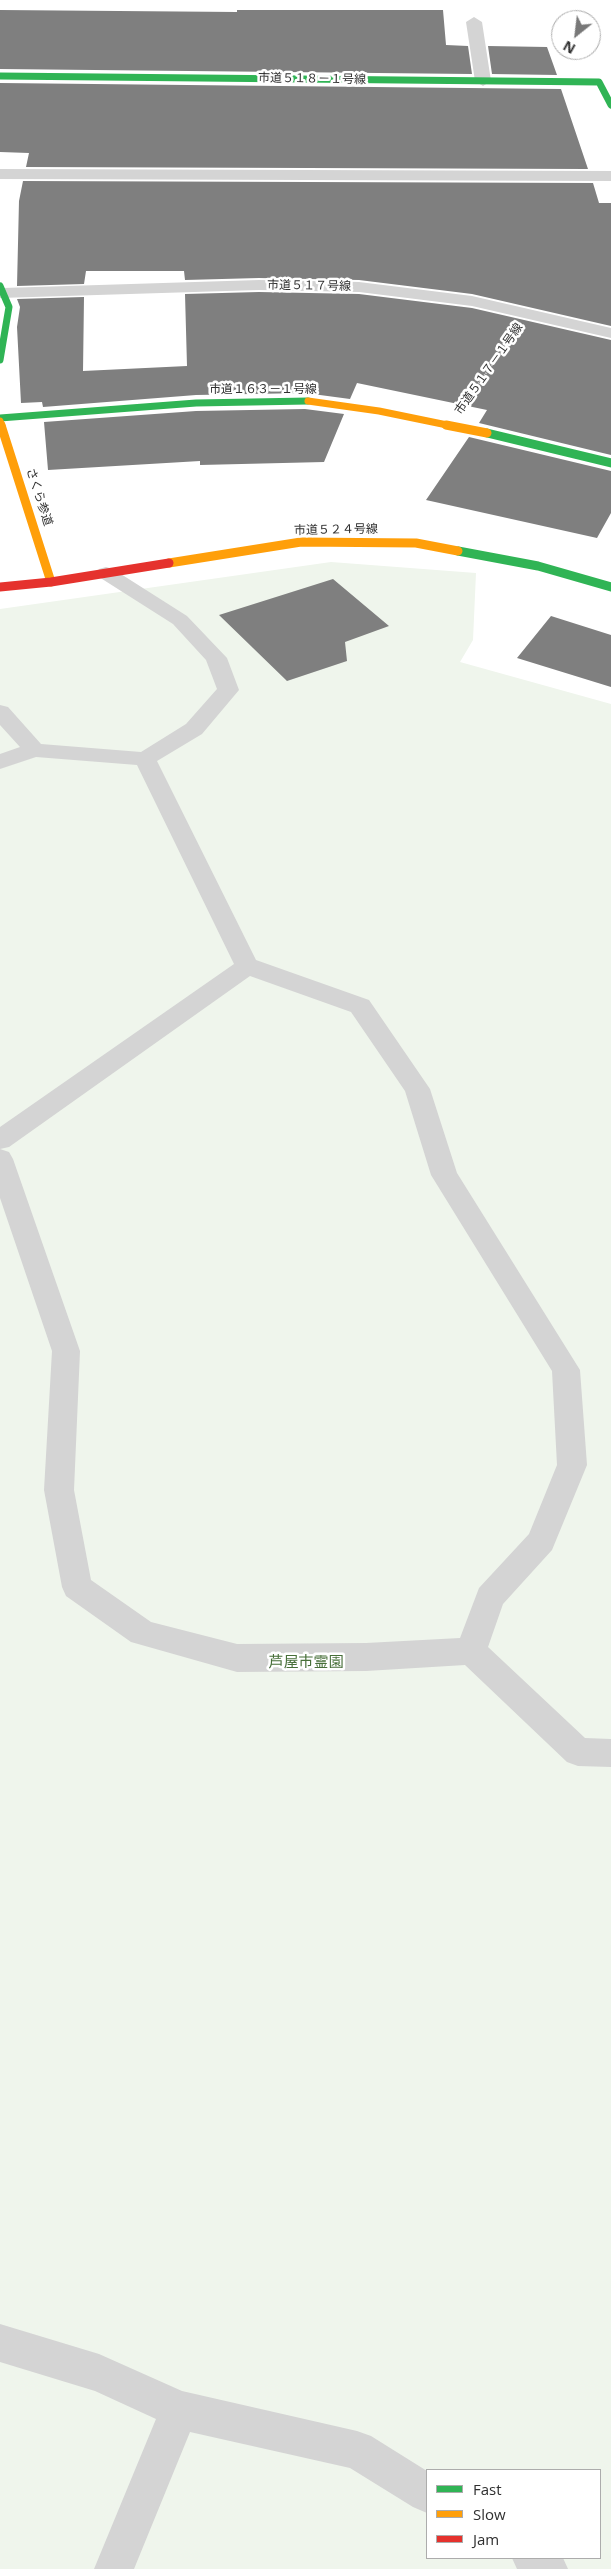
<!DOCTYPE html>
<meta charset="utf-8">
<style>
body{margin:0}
#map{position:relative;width:611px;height:2569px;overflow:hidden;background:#fff;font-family:"Open Sans",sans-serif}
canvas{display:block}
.legend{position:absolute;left:426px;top:2469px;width:175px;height:90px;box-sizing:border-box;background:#fff;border:1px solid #acacac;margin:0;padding:6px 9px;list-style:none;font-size:15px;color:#2f2f2f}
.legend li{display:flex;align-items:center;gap:10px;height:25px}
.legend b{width:25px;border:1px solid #acacac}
.north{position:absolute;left:551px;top:10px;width:50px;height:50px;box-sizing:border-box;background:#fff;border:1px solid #acacac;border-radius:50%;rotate:209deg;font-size:14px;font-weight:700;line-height:20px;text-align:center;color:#2f2f2f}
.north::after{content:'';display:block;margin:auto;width:18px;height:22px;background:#787878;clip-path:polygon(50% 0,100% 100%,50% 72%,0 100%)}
</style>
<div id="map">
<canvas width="611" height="2569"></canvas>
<ul class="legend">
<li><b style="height:6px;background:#30b455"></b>Fast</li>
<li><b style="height:6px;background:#ff9f0a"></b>Slow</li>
<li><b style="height:6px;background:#e5322d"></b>Jam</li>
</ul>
<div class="north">N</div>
</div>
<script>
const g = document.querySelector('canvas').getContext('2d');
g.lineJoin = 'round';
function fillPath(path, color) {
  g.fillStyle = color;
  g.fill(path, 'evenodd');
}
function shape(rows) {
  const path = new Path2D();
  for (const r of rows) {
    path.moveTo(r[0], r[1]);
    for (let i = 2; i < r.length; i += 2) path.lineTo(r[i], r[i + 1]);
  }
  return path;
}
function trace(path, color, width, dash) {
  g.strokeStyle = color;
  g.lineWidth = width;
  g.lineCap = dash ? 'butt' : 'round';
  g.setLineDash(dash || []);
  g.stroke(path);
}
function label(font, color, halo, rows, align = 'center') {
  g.font = font + ' "Open Sans","Noto Sans JP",sans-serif';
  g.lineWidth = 5;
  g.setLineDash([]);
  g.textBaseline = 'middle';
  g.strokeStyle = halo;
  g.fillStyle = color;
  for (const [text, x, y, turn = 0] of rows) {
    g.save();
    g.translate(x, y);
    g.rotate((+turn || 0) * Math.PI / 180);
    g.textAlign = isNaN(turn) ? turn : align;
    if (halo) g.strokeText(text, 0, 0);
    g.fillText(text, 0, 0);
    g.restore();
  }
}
const green = shape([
 [331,562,476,573,473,640,460,662,611,704,611,2569,0,2569,0,609],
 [427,2470,600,2470,600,2558,427,2558]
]);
const building = shape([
 [0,10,237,12,237,10,443,10,446,45,468,46,472,74,0,69],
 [488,46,547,47,557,75,492,74],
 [0,83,561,89,588,169,26,167,29,153,0,152],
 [23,181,593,183,599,203,611,203,611,326,472,294,359,280,259,278,185,280,184,271,86,271,84,284,17,286,19,201],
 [259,292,359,294,472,308,611,340,611,455,479,423,487,410,357,383,350,399,305,393,196,395,43,407,42,402,21,403,17,327,20,307,17,299,84,297,83,371,187,366,185,294],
 [305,409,344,414,324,462,200,465,200,461,48,470,44,422,196,411],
 [469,437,611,471,611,513,597,538,426,500],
 [333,579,389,626,345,642,347,661,287,681,219,615],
 [551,616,611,635,611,687,517,658]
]);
const path = shape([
 [474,390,504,348]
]);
const lane = shape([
 [106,567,113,569,187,616,227,658,239,690,202,734,157,761,256,960,369,1000,430,1089,457,1173,580,1370,587,1465,552,1550,503,1604,488,1647,585,1738,611,1739,611,1767,578,1766,567,1762,465,1665,366,1671,237,1672,131,1642,66,1596,62,1587,44,1490,52,1351,0,1198,0,1127,234,964,137,765,36,757,0,769,0,754,20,747,0,725,0,705,8,707,41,744,141,752,186,724,217,689,206,660,173,624,99,577,96,573,99,569,106,567],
 [250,976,351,1012,405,1091,431,1175,552,1371,557,1465,529,1534,479,1588,460,1638,366,1643,237,1644,151,1622,91,1580,74,1490,80,1351,13,1159,9,1152,0,1149,9,1147,250,976],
 [0,2324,99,2354,182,2391,357,2431,371,2436,427,2471,427,2513,413,2507,350,2468,190,2432,134,2569,94,2569,156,2419,95,2391,0,2362,0,2324],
 [512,2558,563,2558,568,2569,517,2569,512,2558]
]);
const street = shape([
 [474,17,482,22,491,81,483,86,475,81,466,22,474,17],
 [0,169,611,171,611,181,0,179,0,169],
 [259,280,359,282,472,296,611,328,611,338,472,306,359,292,259,290,0,298,0,288,3,288,259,280]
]);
const fastFar1 = shape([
 [0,76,599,82,611,105],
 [0,286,9,307,0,360],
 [0,418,196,403,308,401]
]);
const fast = shape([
 [487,433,611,463],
 [458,551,538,566,611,587]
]);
const slowFar1 = shape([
 [308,401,379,411,452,426],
 [0,421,2,426]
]);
const slow = shape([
 [1,425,51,582],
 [446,425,487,433],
 [169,563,301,542,416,543,458,551]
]);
const jam = shape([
 [0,587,51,582,169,563]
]);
const farStreetnames = [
 ["市道５１８－１号線",312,79,1],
 ["市道５１７号線",309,286,1],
 ["市道５１７－１号線",489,369,-55],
 ["市道１６３－１号線",263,390],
 ["さくら参道",39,497,72],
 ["市道５２４号線",336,530,-1]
];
const parkNames = [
 ["芦屋市霊園",306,1663]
];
fillPath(green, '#eff5ec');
fillPath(building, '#7f7f7f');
trace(path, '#d4d4d4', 2, [1, 1]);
fillPath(lane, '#d4d4d4');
fillPath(street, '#d4d4d4');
trace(fastFar1, '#30b455', 7);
trace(fast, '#30b455', 9);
trace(slowFar1, '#ff9f0a', 7);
trace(slow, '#ff9f0a', 9);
trace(jam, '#e5322d', 9);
label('12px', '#2f2f2f', '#fff', farStreetnames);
label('15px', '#476f39', '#fff', parkNames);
</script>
